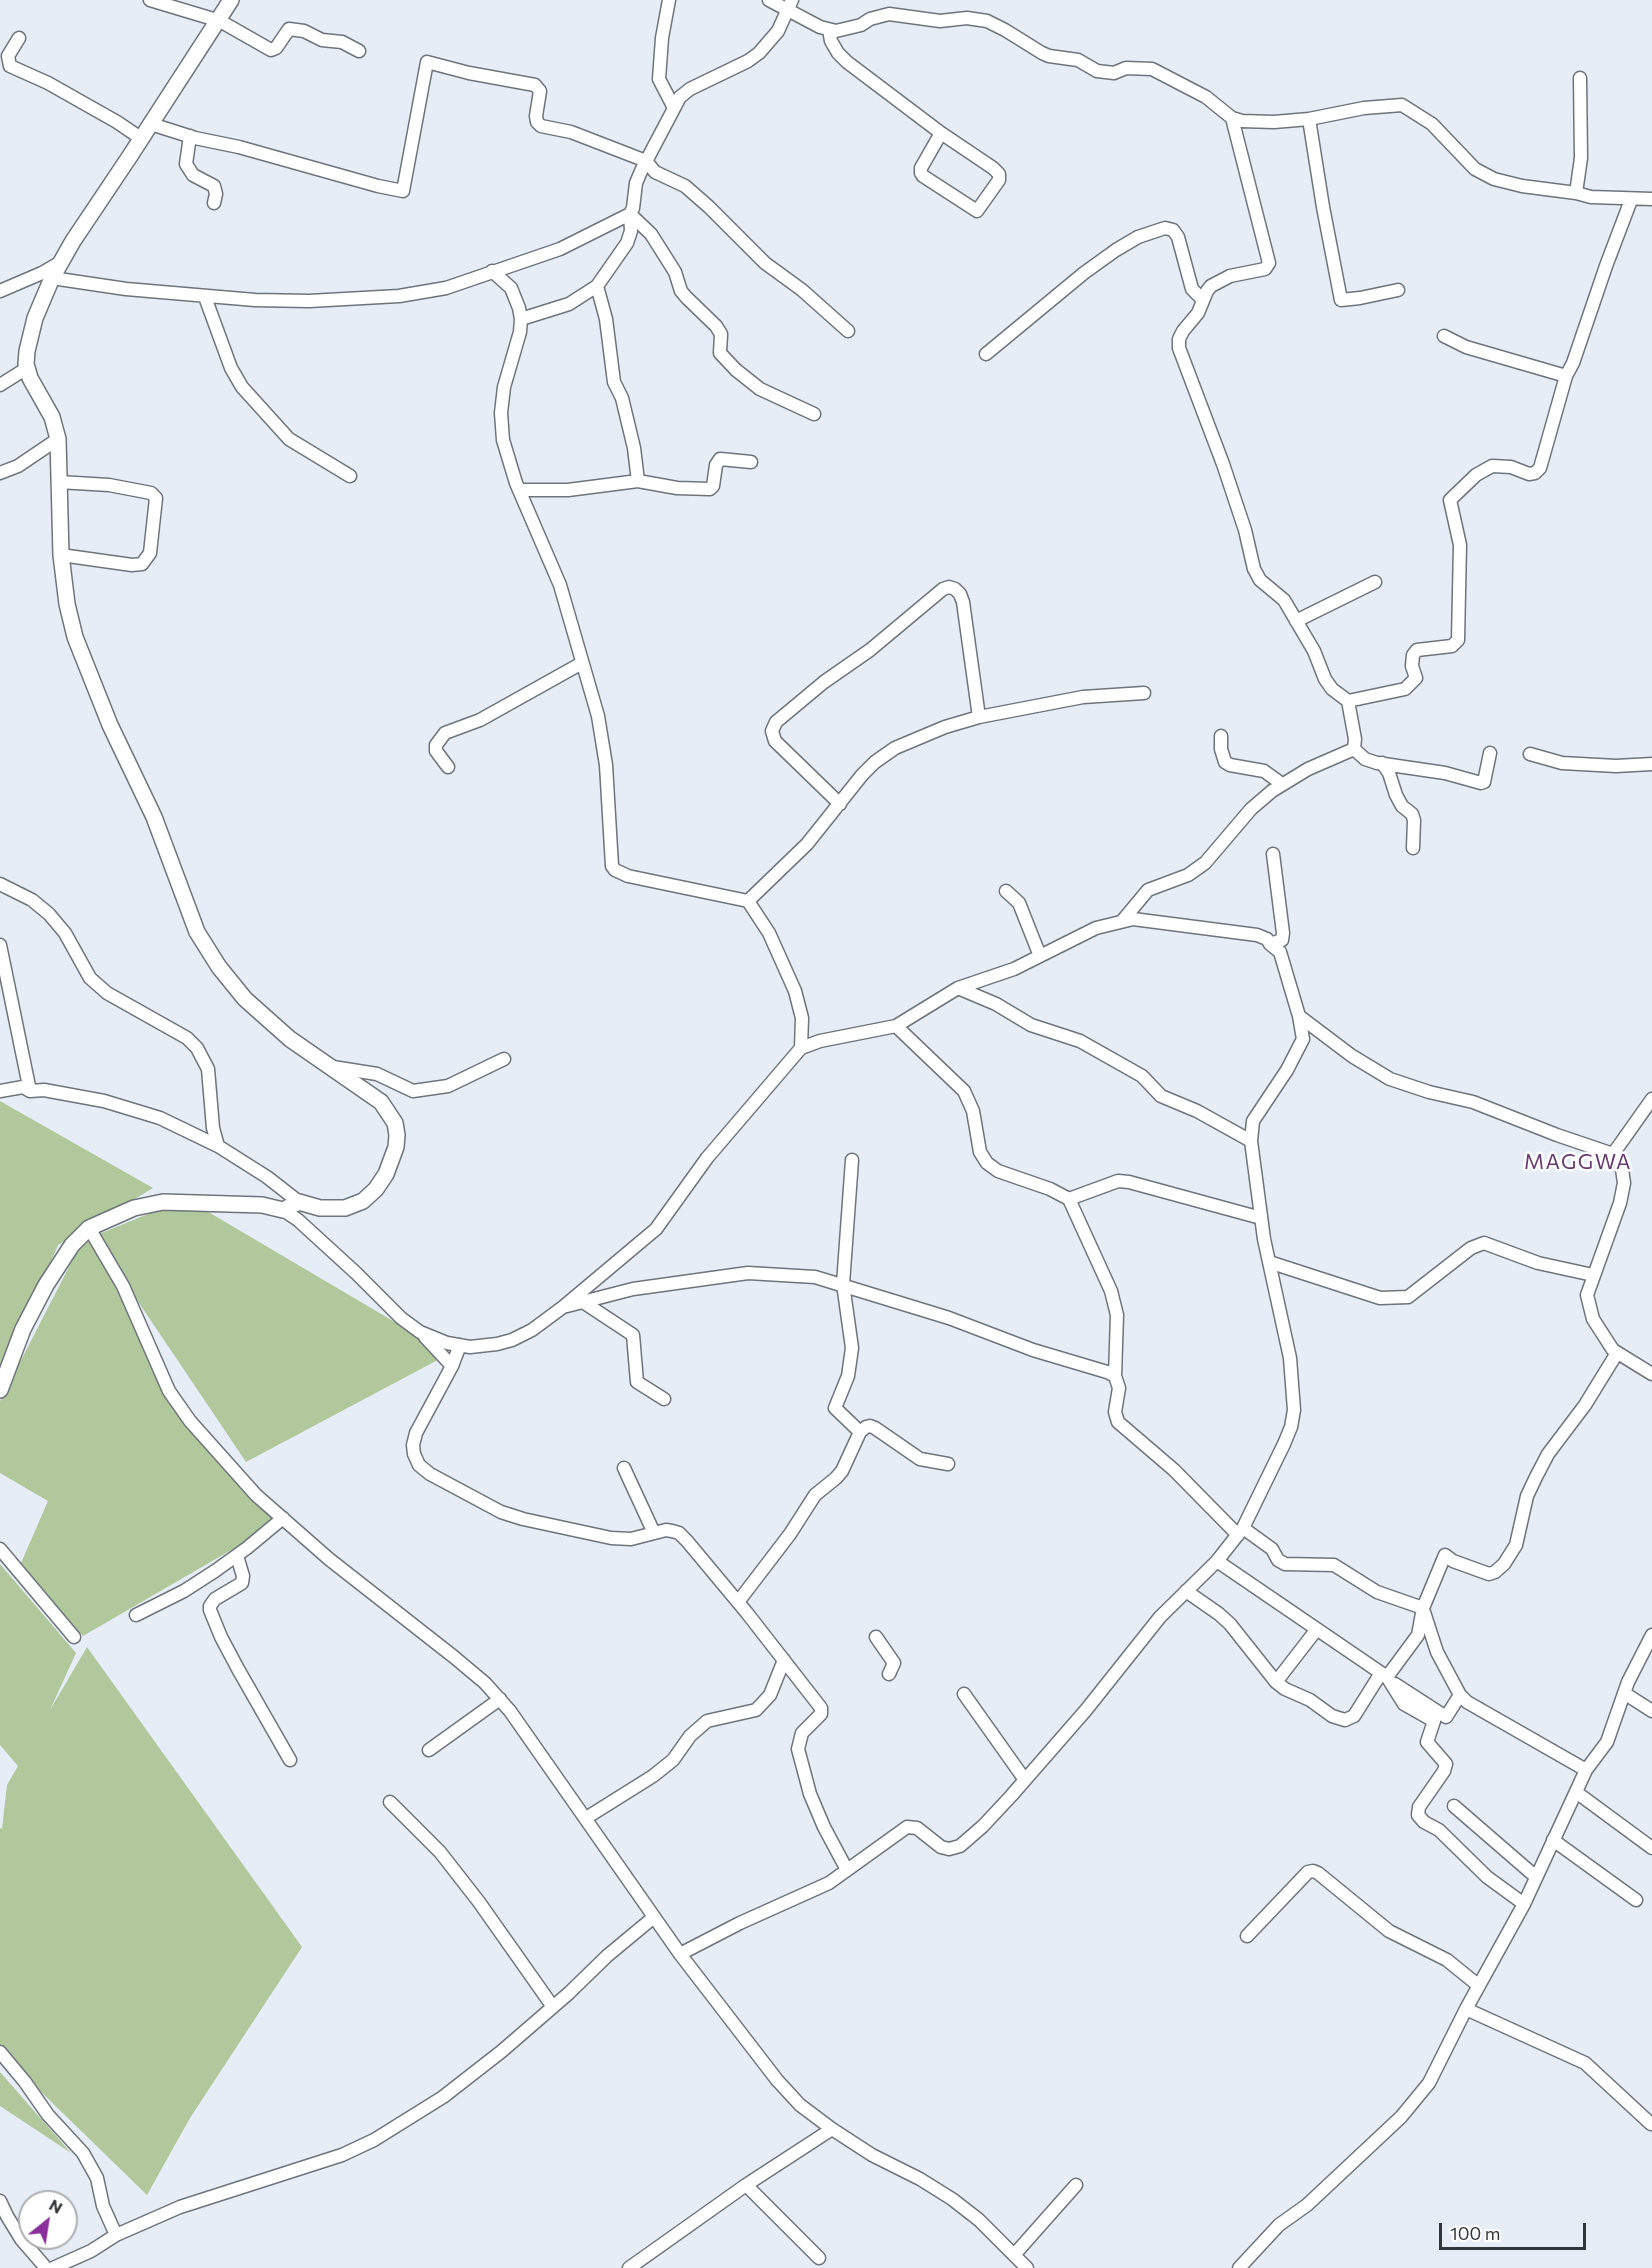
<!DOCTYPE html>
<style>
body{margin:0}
#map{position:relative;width:1652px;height:2268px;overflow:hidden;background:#e6edf7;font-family:Commissioner,sans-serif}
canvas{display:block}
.north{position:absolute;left:18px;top:2190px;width:60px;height:60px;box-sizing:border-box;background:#fff;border:2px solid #aeafb0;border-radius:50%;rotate:30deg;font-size:16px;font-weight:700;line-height:24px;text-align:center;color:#34373a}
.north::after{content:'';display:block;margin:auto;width:21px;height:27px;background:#8a2e99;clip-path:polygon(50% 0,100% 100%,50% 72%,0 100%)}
.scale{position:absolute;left:1439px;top:2223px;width:147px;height:27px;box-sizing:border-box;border:3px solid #34373a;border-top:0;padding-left:8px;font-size:18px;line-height:21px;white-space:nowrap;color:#34373a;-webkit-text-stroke:4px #fff;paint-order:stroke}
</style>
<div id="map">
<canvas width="1652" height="2268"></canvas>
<div class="north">N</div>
<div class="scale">100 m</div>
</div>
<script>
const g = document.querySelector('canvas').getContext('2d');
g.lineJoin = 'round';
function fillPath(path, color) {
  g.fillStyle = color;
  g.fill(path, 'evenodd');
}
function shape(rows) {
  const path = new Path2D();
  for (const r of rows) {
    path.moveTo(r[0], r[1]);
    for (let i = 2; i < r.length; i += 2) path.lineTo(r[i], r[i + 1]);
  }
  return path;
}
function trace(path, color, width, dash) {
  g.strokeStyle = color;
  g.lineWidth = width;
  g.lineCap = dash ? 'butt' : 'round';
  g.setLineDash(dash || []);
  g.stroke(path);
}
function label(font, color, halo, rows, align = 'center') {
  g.font = font + ' Commissioner,sans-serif';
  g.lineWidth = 5;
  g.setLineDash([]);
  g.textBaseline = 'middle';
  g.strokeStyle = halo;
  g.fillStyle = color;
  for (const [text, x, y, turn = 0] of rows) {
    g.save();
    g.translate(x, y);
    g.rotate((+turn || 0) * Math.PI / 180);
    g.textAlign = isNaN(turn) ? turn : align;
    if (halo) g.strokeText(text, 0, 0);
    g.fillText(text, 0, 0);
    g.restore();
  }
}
const green = shape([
 [0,1101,153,1188,58,1245,0,1383],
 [158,1210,205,1210,449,1354,246,1462,94,1236],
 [89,1228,157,1379,276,1524,83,1636,18,1570,48,1501,0,1473,0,1401],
 [0,1564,76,1653,50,1710,87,1647,302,1947,190,2118,147,2195,0,2052,0,1828,2,1829,7,1785,18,1766,0,1745],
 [0,2072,71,2153,0,2106]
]);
const minor = shape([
 [150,0,220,21,271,50,276,48,289,29,304,31,322,40,342,42,359,51],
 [669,0,662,38,659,79,674,108],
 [769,0,820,27,836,31,861,25,870,19,889,14,940,21,967,18,987,21,1005,30,1042,53,1049,56,1078,60,1097,71,1114,73,1126,68,1152,69,1206,97,1232,118,1242,121,1274,122,1309,119,1364,108,1402,105,1432,124,1475,169,1494,179,1522,186,1576,193,1591,197,1652,199],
 [829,30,831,41,838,53,847,62,941,133,993,168,999,174,999,180,977,211,923,176,921,173,921,168,941,133],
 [19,38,8,56,10,66,48,83,117,122,142,139],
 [1232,118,1269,263,1265,269,1230,276,1211,286,1207,291,1198,313,1183,331,1179,339,1179,348,1223,464,1245,530,1254,569,1260,580,1284,600,1314,651,1325,679,1332,689,1348,701,1355,739,1354,749],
 [1309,119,1323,207,1341,300,1360,298,1398,290],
 [151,124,195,138,239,147,378,186,403,191,427,62,469,73,535,85,540,91,536,116,537,122,541,126,571,132,646,161,655,172,685,186,709,207,765,263,802,290,848,331],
 [190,136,186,164,193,175,214,186,216,194,214,203],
 [1576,193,1581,158,1580,78],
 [630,214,651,234,675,272,681,291,686,297,716,326,721,334,720,353,736,370,760,389,814,414],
 [492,271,511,288,519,308,521,319,520,332,504,387,501,413,503,440,516,483,560,585,598,716,606,765,612,866,615,870,628,876,748,901,769,933,795,991,802,1018,801,1048],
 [52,278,126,289,255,300,309,301,399,296,446,288,560,249,630,214],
 [597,286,606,319,614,382,622,398,634,448,638,481],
 [0,291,42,273,61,262],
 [205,297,231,368,242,387,289,439,350,476],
 [521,319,569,304,597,286,627,243,631,231,630,214,633,208,636,183,642,169,680,97,690,89,748,61,759,53,778,31,792,0],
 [1444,336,1466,347,1566,376],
 [986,354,1084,273,1116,250,1138,237,1165,228,1173,230,1178,237,1192,289,1203,300],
 [0,385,27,368],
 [0,473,18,466,58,439],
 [59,482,109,485,151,493,156,498,150,553,142,564,132,565,61,555],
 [519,490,568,490,638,481,677,488,710,489,713,486,716,465,720,459,751,462],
 [1296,621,1375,582],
 [1348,701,1405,689,1416,678,1412,666,1413,655,1417,650,1452,646,1458,640,1460,545,1450,500,1476,475,1492,466,1511,467,1529,474,1535,473,1540,468,1566,376,1573,363,1606,266,1631,200],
 [1221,736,1221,749,1225,762,1230,765,1264,771,1282,784],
 [1354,749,1365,759,1377,763,1445,773,1481,783,1484,782,1490,753],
 [1530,754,1562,763,1616,766,1652,764],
 [1382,763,1389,773,1396,795,1402,806,1412,814,1414,820,1413,848],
 [448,767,436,751,436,745,445,733,480,720,582,663],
 [840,804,775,741,772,731,776,722,824,682,870,650,943,589,949,587,955,589,960,594,963,602,979,717],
 [0,884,32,900,49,914,65,933,90,978,107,993,187,1038,197,1048,208,1069,213,1128,218,1146],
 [1006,891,1019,903,1040,956,1096,928,1133,919,1257,935,1267,939,1270,944,1280,952,1299,1016,1352,1056,1390,1079,1429,1092,1473,1102,1557,1135,1613,1154],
 [748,901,807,844,862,775,875,762,895,748,945,727,979,717,1083,697,1144,693],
 [1123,920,1148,890,1188,875,1205,863,1251,809,1272,791,1308,769,1354,749],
 [1270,944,1282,940,1283,933,1273,854],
 [0,945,30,1091],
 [958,988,996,1004,1031,1025,1080,1041,1142,1076,1161,1096,1197,1111,1251,1141],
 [896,1026,964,1091,973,1111,980,1152,987,1163,998,1171,1050,1189,1069,1199,1111,1291,1117,1315,1115,1376],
 [333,1067,377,1074,413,1091,448,1086,504,1059],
 [0,1091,23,1087,30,1091,44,1090,104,1101,160,1118,218,1146,267,1177,299,1202],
 [1652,1099,1613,1154,1621,1162,1624,1183,1620,1203,1587,1295,1593,1319,1613,1350,1652,1374],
 [852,1160,843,1284,852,1348,848,1376,835,1408,860,1432],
 [1069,1199,1118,1181,1129,1182,1261,1218],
 [283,1210,298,1220,356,1273,401,1318,420,1332,447,1343,470,1347,497,1344,512,1340,532,1330,563,1307,656,1229,707,1158,801,1048,820,1041,896,1026,958,988,1014,969,1040,956],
 [89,1228,123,1286,169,1391,190,1421,256,1495,329,1559,454,1657,485,1683,510,1711,680,1954,777,2080,800,2105,832,2129,872,2155,920,2179,952,2199,979,2220,1027,2268],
 [1269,1262,1380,1298,1408,1297,1471,1248,1484,1243,1538,1263,1593,1275],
 [583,1302,633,1335,637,1382,664,1399],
 [567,1306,633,1289,748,1273,815,1277,949,1318,1033,1350,1107,1372,1115,1376,1119,1388,1115,1412,1118,1422,1174,1470,1238,1535],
 [425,1337,452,1366],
 [460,1345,452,1366,416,1433,413,1445,414,1454,419,1465,430,1474,501,1512,523,1519,611,1538,631,1539,666,1530,672,1531,679,1533,687,1541,747,1613,821,1708,821,1714,802,1733,798,1749,810,1794,824,1827,847,1870],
 [624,1468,654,1533],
 [1243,1528,1272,1549,1278,1560,1285,1564,1334,1565,1377,1592,1423,1608],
 [0,1549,74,1637],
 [237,1556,243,1576,242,1583,215,1599,210,1606,210,1610,221,1637,238,1669,290,1760],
 [1217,1561,1387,1677,1404,1704,1434,1721,1427,1742,1446,1764,1444,1771,1419,1807,1418,1815,1424,1822,1439,1830,1487,1877,1524,1904],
 [1186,1591,1219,1614,1230,1624,1276,1682,1285,1689,1310,1700,1332,1716,1345,1720,1354,1716,1381,1673],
 [738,1602,790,1534,815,1495,836,1478,842,1471,860,1432,866,1427,870,1426,875,1428,920,1459,948,1464],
 [1424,1612,1437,1652,1460,1695,1467,1702,1586,1770],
 [136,1615,184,1591,215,1571,247,1548,283,1518],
 [876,1637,894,1663,889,1674],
 [1387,1677,1418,1635,1423,1608,1445,1555,1453,1561,1489,1574,1495,1572,1504,1564,1516,1545,1527,1496,1536,1477,1548,1454,1585,1405,1617,1353],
 [1276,1682,1317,1629],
 [1395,1684,1446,1717,1460,1695],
 [1624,1693,1652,1711],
 [964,1694,1025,1780],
 [429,1750,500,1699],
 [1576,1792,1652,1848],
 [390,1802,440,1852,479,1902,553,2007],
 [1454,1806,1536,1877],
 [586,1818,653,1776,673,1760,690,1736,707,1721,756,1710,770,1695,784,1660],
 [1553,1840,1636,1900],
 [1247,1936,1308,1872,1313,1871,1318,1873,1389,1931,1447,1960,1479,1986],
 [680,1954,740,1923,829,1883,907,1827,917,1828,941,1847,949,1849,960,1846,983,1826,1011,1796,1086,1710,1160,1617,1217,1561,1243,1528,1284,1444,1291,1427,1294,1410,1290,1358,1264,1239,1251,1141,1253,1121,1287,1070,1303,1039,1299,1016],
 [1466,2009,1585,2063,1651,2124],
 [0,2052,25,2082,48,2115,83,2153,97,2178,103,2206,116,2235],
 [746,2185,819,2258],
 [0,2201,7,2216,21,2239,46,2268],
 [1014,2255,1076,2185],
 [53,2268,91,2251,116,2235,180,2207,342,2155,374,2140,443,2097,502,2051,569,1993,607,1956,654,1917],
 [629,2268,746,2185,832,2129],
 [1239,2268,1279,2225,1307,2205,1401,2117,1429,2083,1466,2009,1524,1904,1586,1770,1607,1742,1628,1682,1652,1635]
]);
const tertiary = shape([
 [0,1390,23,1329,46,1285,72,1245,89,1228,134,1208,163,1202,262,1205,283,1210,299,1202,320,1208,345,1208,363,1201,376,1189,386,1174,396,1147,397,1135,395,1123,381,1102,290,1039,245,999,219,967,197,932,154,817,110,725,75,637,67,604,61,555,58,439,52,417,30,378,26,364,27,351,35,318,52,278,73,241,130,156,231,0]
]);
const quarterNames = [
 ["MAGGWA",1578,1162]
];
fillPath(green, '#b0c89c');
trace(minor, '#6e747c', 15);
trace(tertiary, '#6e747c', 18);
trace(minor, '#fff', 12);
trace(tertiary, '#fff', 15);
g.letterSpacing = '1.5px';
label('21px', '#693c71', '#fff', quarterNames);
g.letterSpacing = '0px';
</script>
